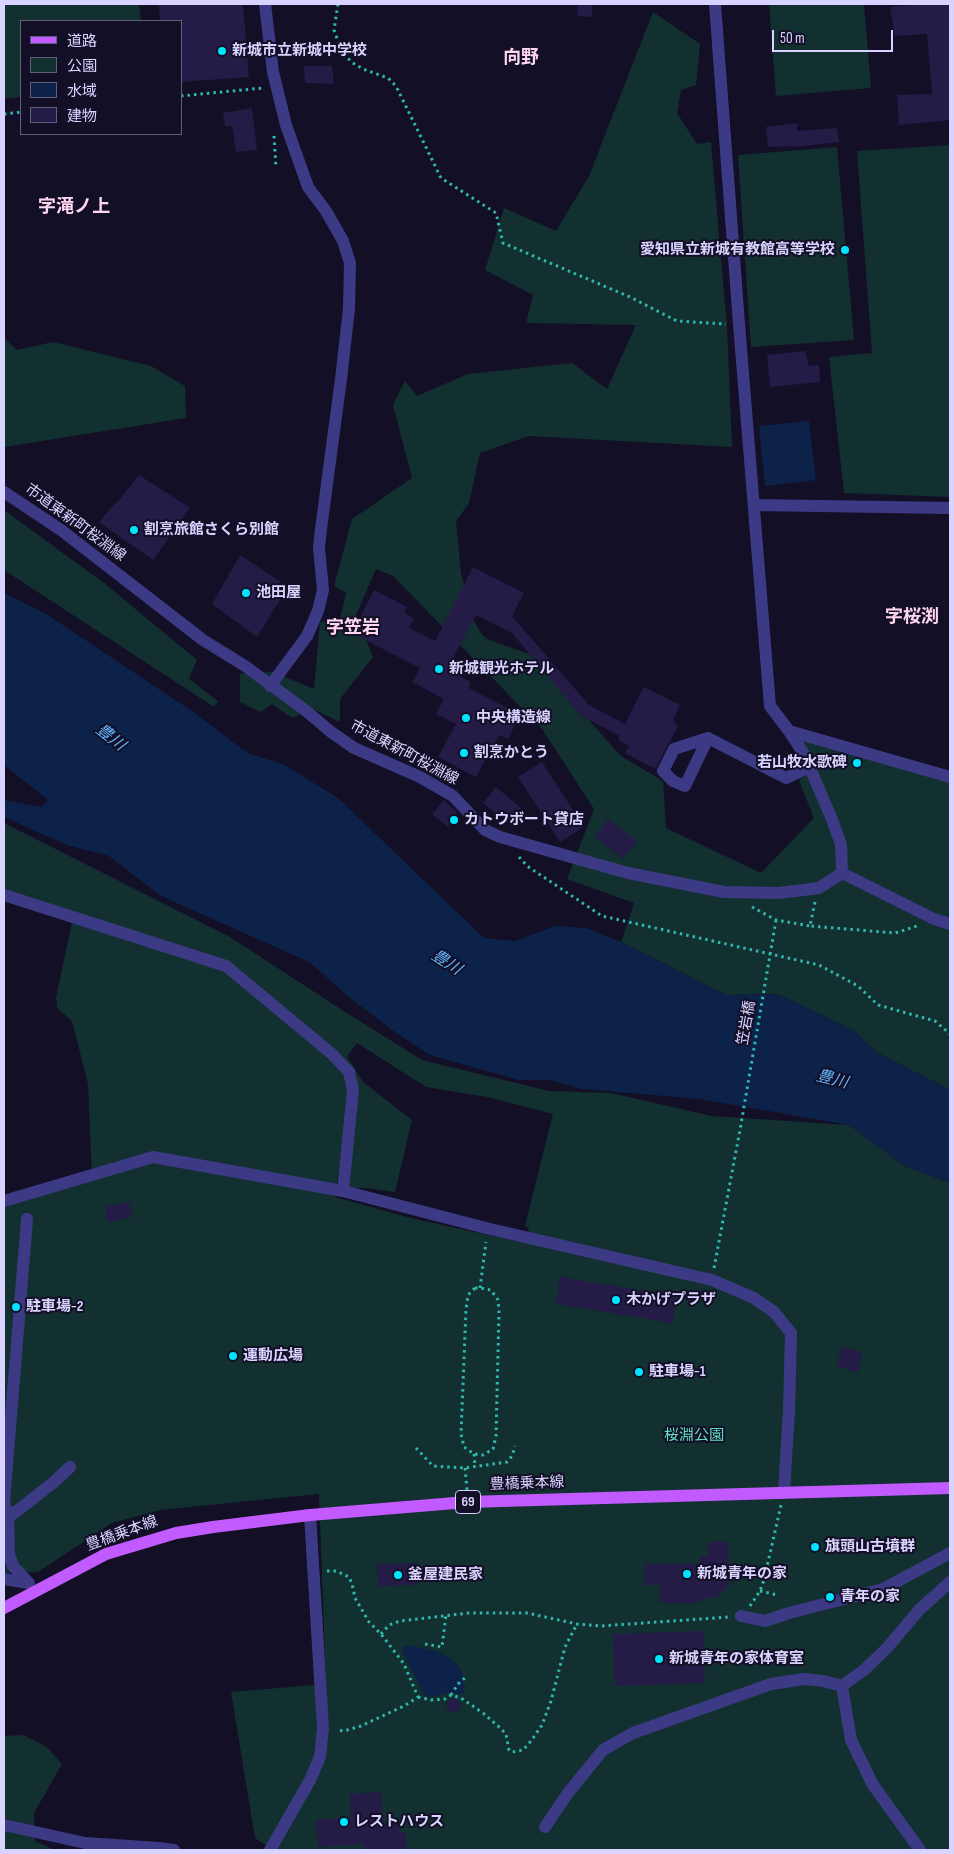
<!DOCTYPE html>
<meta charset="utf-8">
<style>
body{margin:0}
#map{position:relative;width:954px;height:1854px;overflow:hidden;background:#130f26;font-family:"Sofia Sans Condensed","Noto Sans JP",sans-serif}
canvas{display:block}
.frame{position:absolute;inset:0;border:5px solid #d9d4ff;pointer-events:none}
.legend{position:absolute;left:20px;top:20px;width:162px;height:115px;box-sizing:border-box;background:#130f26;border:1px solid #625e7d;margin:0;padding:6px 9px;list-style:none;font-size:15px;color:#d9d4ff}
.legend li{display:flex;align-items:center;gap:10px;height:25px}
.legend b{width:25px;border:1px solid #625e7d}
.scale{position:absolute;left:772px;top:30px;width:121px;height:22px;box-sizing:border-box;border:2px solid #d9d4ff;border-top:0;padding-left:6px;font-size:15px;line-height:18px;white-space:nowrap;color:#d9d4ff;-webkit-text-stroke:4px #130f26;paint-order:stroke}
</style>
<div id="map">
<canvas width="954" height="1854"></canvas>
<div class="frame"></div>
<ul class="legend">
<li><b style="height:6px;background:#c25bff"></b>道路</li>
<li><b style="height:14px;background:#12302f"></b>公園</li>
<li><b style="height:14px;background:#0c2248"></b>水域</li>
<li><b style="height:14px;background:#241b47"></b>建物</li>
</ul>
<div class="scale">50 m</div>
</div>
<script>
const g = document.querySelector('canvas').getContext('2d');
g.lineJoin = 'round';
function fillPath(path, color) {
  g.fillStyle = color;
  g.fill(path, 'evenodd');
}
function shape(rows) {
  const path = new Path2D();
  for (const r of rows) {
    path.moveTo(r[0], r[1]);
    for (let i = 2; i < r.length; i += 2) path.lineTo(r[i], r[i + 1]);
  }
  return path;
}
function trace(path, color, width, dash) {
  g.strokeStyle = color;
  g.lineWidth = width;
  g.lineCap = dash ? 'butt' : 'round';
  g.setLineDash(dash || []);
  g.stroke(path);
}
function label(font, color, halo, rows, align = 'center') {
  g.font = font + ' "Sofia Sans Condensed","Noto Sans JP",sans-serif';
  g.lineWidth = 4;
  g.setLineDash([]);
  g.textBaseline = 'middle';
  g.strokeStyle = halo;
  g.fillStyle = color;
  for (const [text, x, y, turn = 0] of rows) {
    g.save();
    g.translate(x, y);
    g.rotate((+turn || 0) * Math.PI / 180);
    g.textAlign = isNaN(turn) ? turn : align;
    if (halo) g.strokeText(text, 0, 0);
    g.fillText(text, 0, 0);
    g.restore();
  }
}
const green = shape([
 [4,4,139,4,141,21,21,21,21,97,4,99],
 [769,4,864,4,871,88,776,96],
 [653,12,700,44,696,85,681,90,677,113,697,144,711,142,727,328,732,447,529,436,480,453,469,503,456,521,461,573,472,617,482,635,487,639,529,654,621,756,663,781,666,828,761,873,814,818,799,781,809,767,797,736,950,782,950,1090,876,1052,853,1030,777,994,726,995,621,942,634,903,567,879,594,809,542,729,393,576,376,569,356,615,373,657,340,699,340,722,313,709,292,718,272,704,261,712,240,702,240,674,273,672,314,689,320,622,340,619,346,593,334,586,352,519,412,478,393,405,405,381,417,396,468,374,572,363,607,389,636,325,526,323,533,295,485,270,504,208,556,231,589,176],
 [950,145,950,497,844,493,829,357,872,353,857,151],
 [837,147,854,340,751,347,738,155],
 [4,338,17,350,53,342,151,366,185,386,186,418,4,447],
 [4,510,104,583,197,660,189,679,218,701,214,707,4,570],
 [4,823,230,937,339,1008,422,1060,549,1091,611,1093,712,1116,849,1125,905,1166,950,1183,950,1850,273,1850,255,1838,231,1692,326,1684,319,1494,160,1510,112,1523,38,1572,4,1573,4,1207,92,1180,88,1084,72,1021,57,1008,56,998,74,913,4,890],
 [357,1043,426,1087,487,1097,553,1114,525,1226,529,1228,525,1243,411,1218,335,1197,351,1090,346,1073,356,1089,344,1179,351,1188,367,1188,395,1192,412,1120,363,1082,347,1056],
 [23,1735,47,1747,62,1764,34,1813,35,1841,55,1850,4,1850,4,1736]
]);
const water = shape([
 [809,421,816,480,765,486,759,426],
 [4,593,48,615,192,711,247,753,283,764,338,798,484,938,515,941,555,926,586,928,621,942,726,995,777,994,853,1030,876,1052,950,1090,950,1183,905,1166,849,1125,699,1099,582,1089,551,1080,519,1080,430,1055,396,1033,355,1002,309,962,161,896,109,856,67,845,4,817,4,800,42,807,48,800,4,765],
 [404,1646,413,1646,428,1649,441,1653,450,1658,457,1664,463,1675,465,1692,461,1694,449,1693,429,1697,425,1696,402,1651]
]);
const building = shape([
 [159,4,243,4,249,77,181,82,181,21,160,21],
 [578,4,592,4,592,17,577,16],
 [926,4,950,4,950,120,899,125,897,95,932,94,927,34,895,36,890,7],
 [304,66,332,66,334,84,305,83],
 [252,108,257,150,236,152,232,126,225,126,223,113],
 [797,123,797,131,837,128,839,142,803,146,768,147,766,127],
 [805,351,809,366,819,365,820,382,770,387,767,355],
 [139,475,190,508,153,560,99,522,115,503,116,504],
 [240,555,288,587,257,637,212,604],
 [473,567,524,593,512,616,589,705,625,724,644,687,680,705,673,720,678,726,655,769,625,753,629,746,618,740,620,736,580,715,512,633,476,615,450,664,461,669,458,675,470,682,469,688,511,710,518,719,508,739,500,735,495,742,476,777,438,757,456,724,436,714,444,699,412,682,420,668,352,633,374,590,407,607,404,613,414,618,409,628,435,641],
 [542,762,584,827,560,842,518,777],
 [496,787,521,808,508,823,483,803],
 [444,800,457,812,448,827,432,814],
 [608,819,637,841,623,859,595,837],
 [129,1202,132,1217,108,1222,105,1206],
 [560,1277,677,1296,672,1323,556,1304],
 [841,1347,862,1352,858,1372,837,1366],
 [708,1542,728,1542,729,1585,716,1598,701,1598,701,1603,660,1603,660,1585,645,1585,645,1564,700,1564,700,1556,708,1556],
 [418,1563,419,1585,378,1586,377,1564],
 [703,1631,705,1683,615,1686,613,1634],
 [451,1698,458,1700,461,1707,456,1712,448,1711,446,1704],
 [381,1792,383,1824,399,1823,400,1833,406,1832,407,1850,364,1850,364,1844,318,1847,316,1820,351,1817,350,1794]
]);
const path = shape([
 [338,4,334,30,340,47,351,62,363,69,388,78,396,86,441,178,496,213,503,243,630,297,677,321,726,324],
 [181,96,263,88],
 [4,114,21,112],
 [274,136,276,168],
 [519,857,527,866,602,916,819,965,858,986,878,1005,935,1021,950,1034],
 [815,902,810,926,895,933,917,926],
 [752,907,776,920,810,926],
 [714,1268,740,1130,776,920],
 [475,1288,480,1288,491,1290,498,1300,499,1311,496,1436,493,1449,483,1455,474,1454,464,1447,461,1434,466,1309,468,1295,475,1288],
 [480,1288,486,1242],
 [416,1448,433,1466,465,1468,507,1462,512,1456,515,1446],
 [474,1454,475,1467],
 [465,1468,467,1490],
 [327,1571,336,1571,349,1577,352,1584,355,1598,369,1622,381,1634,404,1664,418,1697,404,1706,361,1726,344,1731,336,1730],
 [760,1591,777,1595],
 [750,1606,760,1591,764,1580,781,1505],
 [381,1634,389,1625,400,1621,469,1613,527,1613,577,1624,601,1626,729,1617],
 [425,1644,442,1647,446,1615],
 [451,1695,458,1684,466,1677],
 [418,1697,431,1700,445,1699,451,1695,461,1698,483,1713,498,1726,506,1734,509,1750,512,1752,523,1750,531,1741,542,1725,551,1701,565,1647,577,1624]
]);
const minor = shape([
 [265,4,273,72,286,125,308,187,326,211,343,241,350,263,349,309,341,379,321,529,319,548,323,590,318,611,307,636,270,686],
 [715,4,739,324,770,706,789,731,804,754,831,817,841,844,842,873],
 [4,492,61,530,203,640,245,666,305,710,331,732,354,748,420,777,453,796,485,830,500,837,628,873,724,892,779,893,819,888,842,873],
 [754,505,950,508],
 [789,731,950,777],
 [708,738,685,786,673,781,663,771,674,749,708,738,786,778,809,767],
 [842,873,934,919,950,924],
 [4,895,226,966,332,1054,349,1072,353,1090,343,1191],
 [4,1201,153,1157,343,1191,490,1229,712,1280,754,1298,774,1312,791,1333,789,1411,784,1491],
 [27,1219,4,1502,8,1518,9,1554,13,1566,28,1582],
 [8,1518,54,1482,70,1467],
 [4,1579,29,1583],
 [741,1616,765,1621,789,1613,883,1589,950,1553],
 [4,1825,85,1843,159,1848,174,1850],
 [545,1827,568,1793,603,1750,633,1733,771,1684,804,1679,823,1681,842,1686],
 [270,1850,310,1780,320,1757,323,1728,310,1515],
 [920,1850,873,1785,851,1740,842,1686,864,1670,887,1648,919,1610,950,1582]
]);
const major = shape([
 [4,1608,106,1554,176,1533,213,1527,310,1515,467,1502,950,1488]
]);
const markers = [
 [222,51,5,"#00e5ff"],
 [845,250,5,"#00e5ff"],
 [134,530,5,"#00e5ff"],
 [246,593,5,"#00e5ff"],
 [439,669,5,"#00e5ff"],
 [466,718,5,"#00e5ff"],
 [464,753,5,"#00e5ff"],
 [857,763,5,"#00e5ff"],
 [454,820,5,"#00e5ff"],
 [616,1300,5,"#00e5ff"],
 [16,1307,5,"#00e5ff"],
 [233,1356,5,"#00e5ff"],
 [639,1372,5,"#00e5ff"],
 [815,1547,5,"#00e5ff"],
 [687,1574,5,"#00e5ff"],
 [398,1575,5,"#00e5ff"],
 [830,1597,5,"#00e5ff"],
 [659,1659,5,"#00e5ff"],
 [344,1822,5,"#00e5ff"]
];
const shields = [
 [468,1502,25]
];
const shieldNames = [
 ["69",468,1502]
];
const poiNames = [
 ["新城市立新城中学校",232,51],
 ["愛知県立新城有教館高等学校",835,250,"right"],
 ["割烹旅館さくら別館",144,530],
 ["池田屋",256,593],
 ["新城観光ホテル",449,669],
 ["中央構造線",476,718],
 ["割烹かとう",474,753],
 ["若山牧水歌碑",847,763,"right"],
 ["カトウボート貸店",464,820],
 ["木かげプラザ",626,1300],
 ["駐車場-2",26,1307],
 ["運動広場",243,1356],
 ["駐車場-1",649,1372],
 ["旗頭山古墳群",825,1547],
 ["新城青年の家",697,1574],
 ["釜屋建民家",408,1575],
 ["青年の家",840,1597],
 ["新城青年の家体育室",669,1659],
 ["レストハウス",354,1822]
];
const streetNames = [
 ["市道東新町桜淵線",75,523,36],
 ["市道東新町桜淵線",404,753,28],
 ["笠岩橋",747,1023,-80],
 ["豊橋乗本線",527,1484,-2],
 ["豊橋乗本線",122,1534,-20]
];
const parkNames = [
 ["桜淵公園",694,1436]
];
const waterNames = [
 ["豊川",110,738,38],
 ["豊川",446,963,33],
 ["豊川",832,1080,14]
];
const quarterNames = [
 ["向野",521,58],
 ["字滝ノ上",74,207],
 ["字桜渕",912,617],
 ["字笠岩",353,628]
];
fillPath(green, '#12302f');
fillPath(water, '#0c2248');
fillPath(building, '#241b47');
trace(path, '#2fb8b0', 3, [2.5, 4]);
trace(minor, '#3d3a85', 12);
trace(major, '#c25bff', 12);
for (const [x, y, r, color] of markers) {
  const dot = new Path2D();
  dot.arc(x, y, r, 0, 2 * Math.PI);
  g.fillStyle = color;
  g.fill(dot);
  trace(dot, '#130f26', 2);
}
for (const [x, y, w] of shields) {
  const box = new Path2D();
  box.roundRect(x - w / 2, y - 11.5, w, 23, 4);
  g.fillStyle = '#130f26';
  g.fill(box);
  trace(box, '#d9d4ff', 1);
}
label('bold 14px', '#d9d4ff', null, shieldNames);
label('bold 15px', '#d9d4ff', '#130f26', poiNames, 'left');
label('15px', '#d9d4ff', '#130f26', streetNames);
label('15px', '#5fe0c0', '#130f26', parkNames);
label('italic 16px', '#62b6ff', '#130f26', waterNames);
label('bold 18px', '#ffd6f0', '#130f26', quarterNames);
</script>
